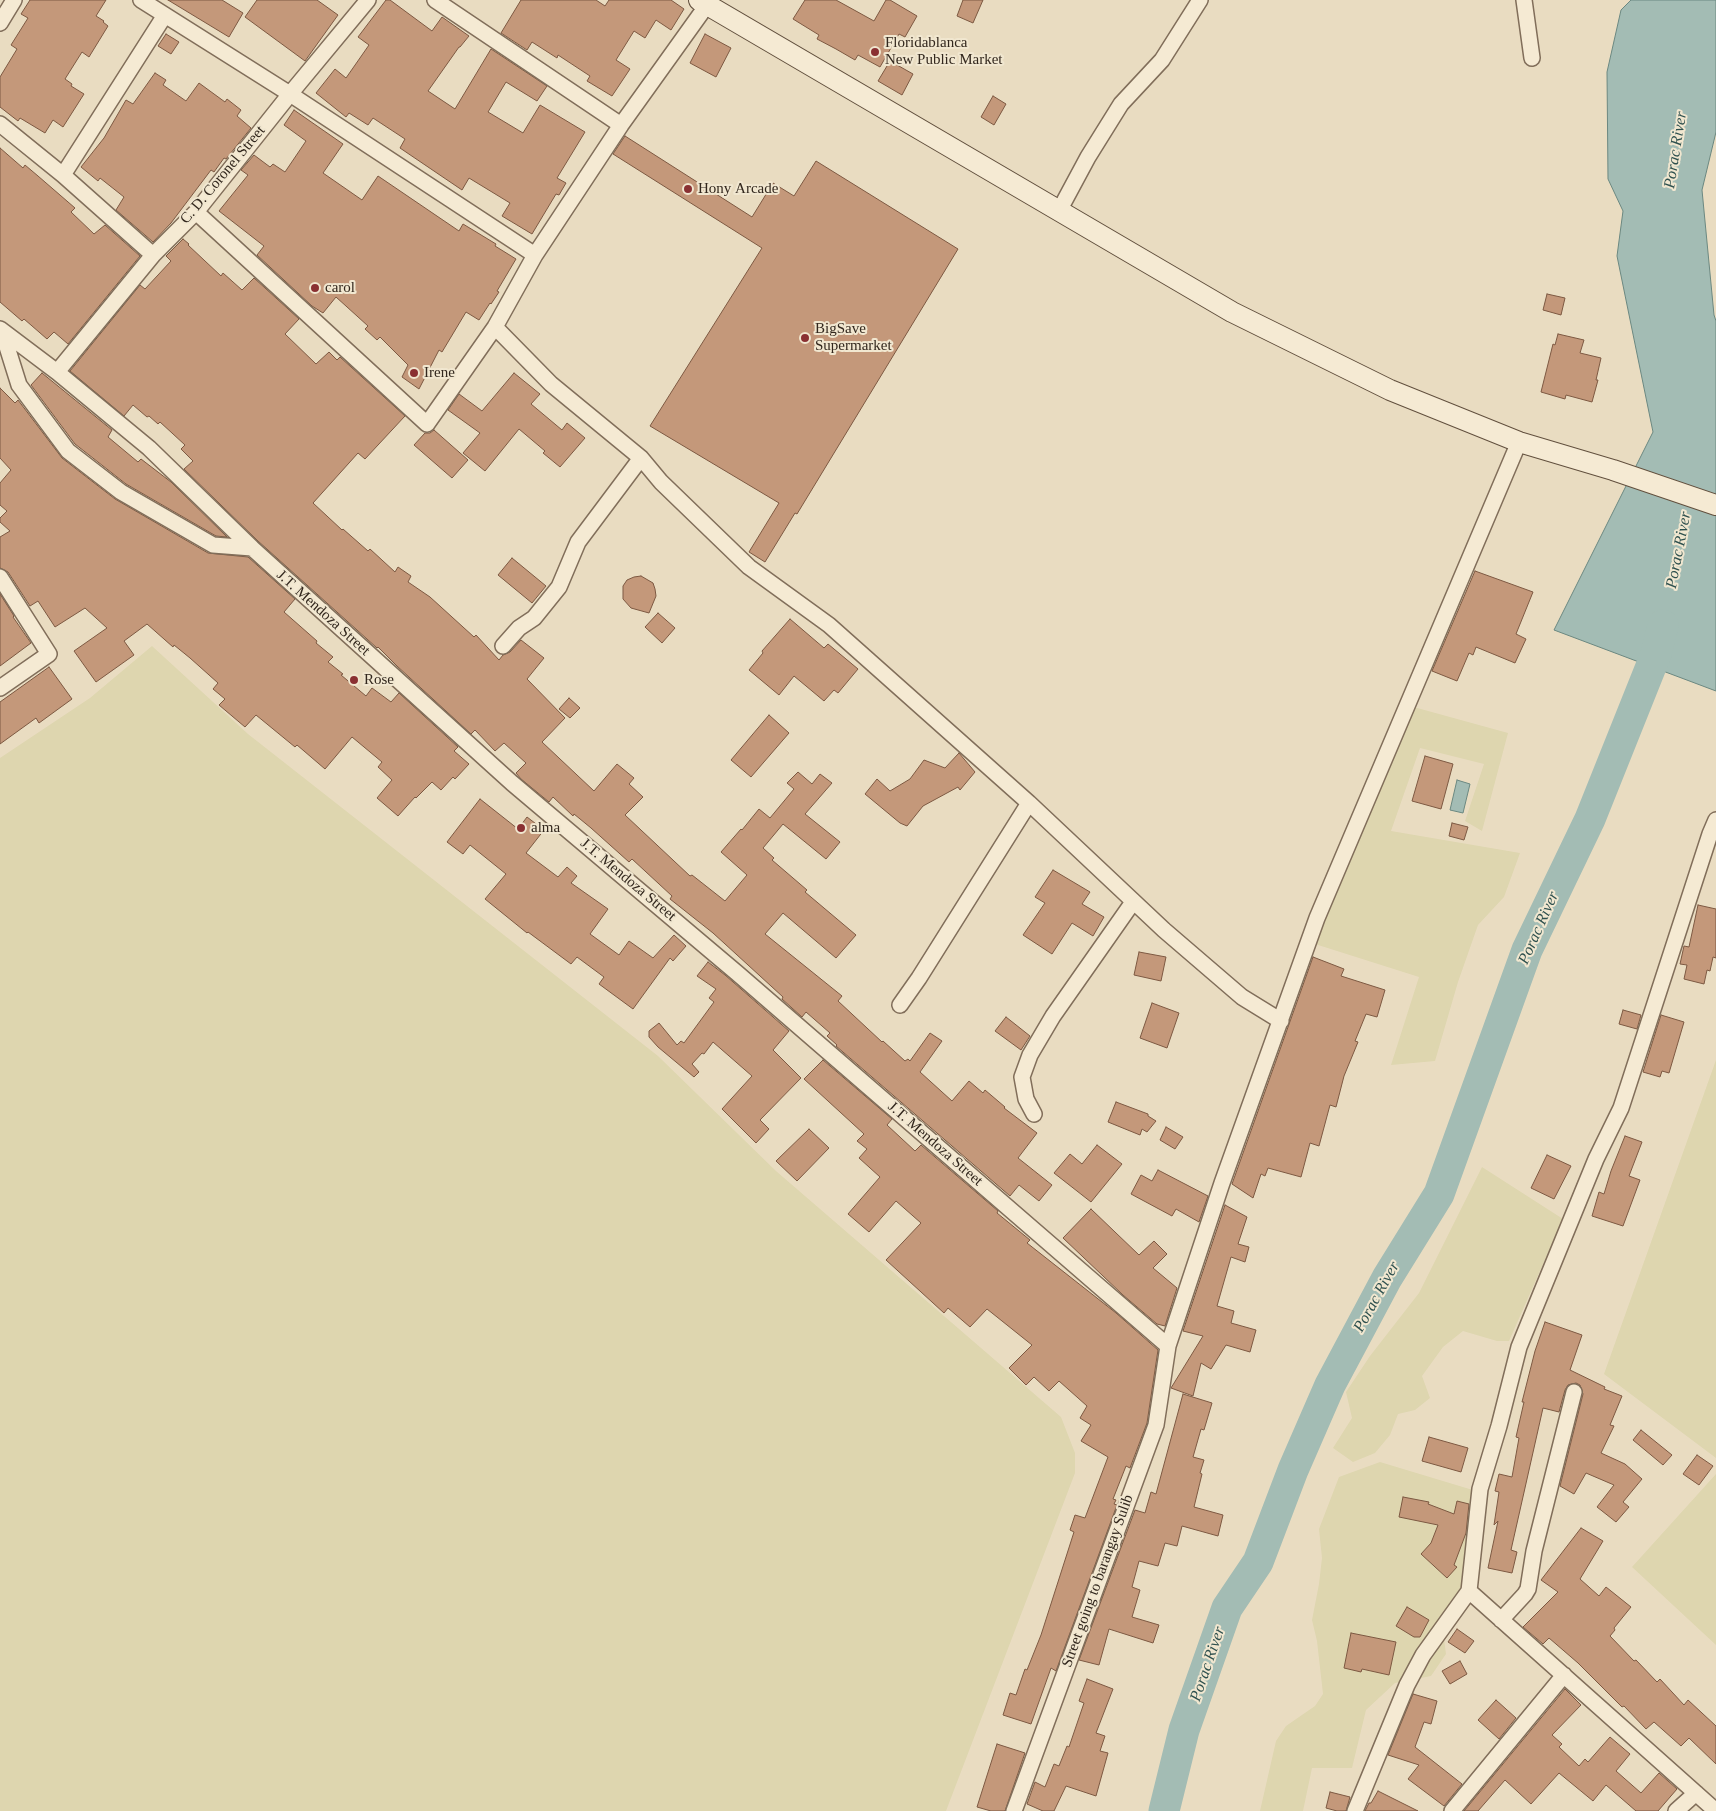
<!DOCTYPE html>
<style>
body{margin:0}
canvas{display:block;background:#e9dcc1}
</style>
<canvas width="1716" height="1811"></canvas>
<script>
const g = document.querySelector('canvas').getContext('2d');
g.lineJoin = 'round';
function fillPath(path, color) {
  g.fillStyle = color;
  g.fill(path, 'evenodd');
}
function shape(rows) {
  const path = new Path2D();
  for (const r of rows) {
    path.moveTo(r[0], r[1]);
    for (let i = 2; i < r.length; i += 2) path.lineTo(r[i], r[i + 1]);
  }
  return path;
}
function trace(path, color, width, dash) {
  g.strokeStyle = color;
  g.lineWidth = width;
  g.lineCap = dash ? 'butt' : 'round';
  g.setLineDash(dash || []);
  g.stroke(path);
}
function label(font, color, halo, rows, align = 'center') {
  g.font = font + ' Georgia,serif';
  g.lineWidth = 4;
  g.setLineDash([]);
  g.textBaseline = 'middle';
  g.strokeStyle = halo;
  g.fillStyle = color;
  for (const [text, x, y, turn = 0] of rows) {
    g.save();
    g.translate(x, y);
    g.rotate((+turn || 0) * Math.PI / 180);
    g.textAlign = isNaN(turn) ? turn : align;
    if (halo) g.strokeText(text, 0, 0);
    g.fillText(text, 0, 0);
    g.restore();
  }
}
const farmland = shape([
 [152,646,248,734,658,1056,776,1171,1061,1417,1075,1453,1075,1473,946,1811,0,1811,0,758,90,698],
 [1410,706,1508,733,1482,831,1465,821,1484,764,1420,748,1391,831,1520,853,1504,897,1478,925,1458,982,1435,1061,1391,1065,1419,977,1315,944],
 [1716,1060,1716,1458,1604,1374],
 [1482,1167,1563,1219,1509,1341,1497,1341,1463,1331,1443,1347,1422,1376,1430,1398,1415,1410,1398,1414,1390,1435,1375,1453,1353,1462,1333,1448,1352,1418,1346,1392,1370,1356,1419,1293],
 [1380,1462,1486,1494,1468,1602,1444,1639,1446,1654,1431,1676,1395,1683,1366,1710,1352,1768,1312,1768,1303,1811,1260,1811,1276,1741,1286,1726,1315,1706,1323,1694,1317,1641,1312,1620,1319,1584,1322,1558,1319,1529,1339,1477],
 [1716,1474,1716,1645,1632,1567]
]);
const water = shape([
 [1631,0,1716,0,1716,132,1702,190,1714,315,1716,321,1716,691,1554,630,1653,432,1617,256,1623,211,1608,179,1607,72,1621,10,1631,0],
 [1457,780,1470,784,1463,813,1450,810,1457,780]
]);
const river = shape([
 [1164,1811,1184,1730,1227,1608,1258,1562,1293,1470,1330,1385,1387,1278,1439,1194,1527,950,1590,819,1656,654,1663,625]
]);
const building = shape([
 [30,0,106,0,96,16,104,21,103,22,108,26,89,57,82,52,65,79,72,84,71,86,84,94,63,127,53,120,45,133,20,118,18,121,0,107,0,77,17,49,11,45,28,18,21,14,30,0],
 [168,0,222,0,243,13,229,37,168,0],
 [257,0,317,0,338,15,305,61,245,17,257,0],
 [386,0,390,0,432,31,442,17,469,36,460,47,459,47,428,91,455,109,491,49,547,86,537,101,506,82,488,112,523,133,540,105,585,132,557,178,566,183,559,195,556,194,532,234,502,216,510,203,469,178,462,190,400,148,405,139,373,118,368,125,349,113,346,117,316,93,335,69,346,78,369,45,358,37,386,0],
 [521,0,596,0,605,6,609,0,671,0,684,9,671,30,656,20,645,38,634,31,616,60,630,69,612,96,587,81,590,76,558,55,557,58,532,42,527,50,501,33,521,0],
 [805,0,836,0,874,21,886,0,890,0,917,16,905,37,899,34,880,67,858,55,855,60,836,49,817,39,819,35,793,19,805,0],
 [963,0,983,0,973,23,957,16,963,0],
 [166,34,179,42,171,54,158,46,166,34],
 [705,34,731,48,716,77,690,63,705,34],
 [890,61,913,74,902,95,878,81,890,61],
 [155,73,166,80,163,85,186,101,199,83,225,102,227,99,241,110,237,116,251,128,226,159,224,158,214,172,211,170,171,223,153,242,116,210,124,197,100,178,98,181,81,167,104,138,126,100,133,104,155,73],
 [993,96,1006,104,994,125,981,117,993,96],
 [294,110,343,144,323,173,362,200,378,176,459,231,463,224,496,244,495,246,516,259,497,291,499,292,491,304,490,303,479,320,466,312,442,352,439,350,419,389,402,377,408,365,380,337,377,340,365,329,368,326,336,297,323,313,312,306,257,255,264,246,219,211,248,175,241,170,254,155,270,167,273,164,285,172,306,141,284,125,294,110],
 [625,136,752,217,773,183,794,196,816,161,958,249,797,514,795,513,765,562,749,552,779,503,650,426,762,248,613,154,625,136],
 [0,148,23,168,25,165,38,176,75,208,71,212,94,234,105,225,140,256,68,344,54,332,47,339,24,319,22,321,0,302,0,148],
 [183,239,189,244,188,245,221,276,223,273,242,290,254,278,299,319,285,334,316,364,329,352,337,360,340,357,405,416,365,459,358,453,313,503,342,530,343,529,368,551,370,549,395,572,398,567,411,576,408,582,430,597,474,637,476,635,499,660,503,655,510,652,521,640,544,658,527,679,565,718,542,742,594,791,617,764,634,778,629,784,643,797,625,815,690,876,692,875,725,901,747,875,721,852,741,829,742,830,759,809,770,818,794,789,787,783,798,772,812,784,820,774,832,783,805,814,840,842,826,859,783,824,763,848,774,858,772,860,807,890,805,892,856,935,836,958,783,913,765,934,842,996,838,1001,882,1042,883,1041,905,1061,908,1059,910,1061,930,1033,942,1041,920,1072,952,1101,969,1081,983,1093,985,1090,1005,1107,1004,1108,1037,1133,1018,1158,1052,1185,1039,1201,1019,1185,1010,1196,836,1046,837,1045,827,1036,830,1033,806,1012,802,1017,782,999,783,997,713,933,670,899,672,896,632,859,629,862,591,828,574,814,573,816,553,797,549,802,521,779,516,773,526,763,504,743,495,751,475,730,471,734,397,666,378,647,377,648,258,541,184,469,193,461,181,449,185,445,160,422,158,424,149,416,147,417,133,405,124,416,70,371,140,285,145,289,171,261,166,256,183,239],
 [1547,294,1565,298,1561,315,1543,310,1547,294],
 [1558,334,1584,340,1580,353,1601,358,1596,380,1598,380,1592,402,1566,395,1565,399,1541,392,1553,344,1555,345,1558,334],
 [42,373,112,430,108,437,138,462,141,459,171,482,227,537,216,536,126,484,75,444,31,385,42,373],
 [514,373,540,394,531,404,562,430,567,423,585,438,560,467,543,453,545,451,519,429,485,471,463,453,480,433,448,410,459,394,482,411,514,373],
 [0,388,15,403,18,400,62,458,115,499,208,553,248,557,295,599,284,612,317,641,316,643,333,657,328,662,343,674,341,675,366,696,372,688,391,702,399,693,458,747,454,751,469,764,455,779,453,777,441,790,432,782,416,798,415,797,398,816,377,798,392,780,378,767,382,762,352,737,325,769,297,745,295,747,256,715,245,727,219,705,225,699,213,689,218,683,190,658,174,645,173,647,147,624,124,641,134,655,96,682,74,651,107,628,85,608,55,627,38,601,30,606,8,572,0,568,0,537,10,531,0,522,0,518,7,511,0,505,0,483,11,470,0,458,0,388],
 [434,430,468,460,452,478,414,445,425,433,430,433,434,430],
 [512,558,546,586,532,603,498,575,512,558],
 [1475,571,1533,592,1516,634,1526,639,1515,663,1476,647,1473,655,1469,653,1457,681,1432,671,1475,571],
 [641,576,653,583,655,589,656,596,649,613,631,608,623,599,623,586,627,580,634,577,641,576],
 [0,594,14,616,13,617,31,643,0,666,0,594],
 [658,613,675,628,662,643,645,627,658,613],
 [790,619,824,648,828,644,858,669,838,693,834,690,824,701,794,676,779,695,749,670,763,653,762,651,790,619],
 [49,667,72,699,39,723,36,718,0,744,0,702,49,667],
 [569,698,580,708,570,718,559,709,569,698],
 [769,715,789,733,751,777,731,760,769,715],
 [959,753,975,772,960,790,958,787,923,806,907,826,900,823,865,794,877,779,890,791,910,779,924,760,945,768,959,753],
 [1425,756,1453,764,1441,809,1412,801,1425,756],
 [480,799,518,829,527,817,544,830,526,853,558,877,567,867,577,876,571,883,608,909,590,934,619,955,629,941,653,958,674,935,686,946,673,961,670,958,633,1009,599,984,604,977,577,957,571,964,528,932,527,933,485,899,506,874,470,845,463,854,447,842,480,799],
 [1452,823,1468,827,1464,840,1449,836,1452,823],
 [1053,870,1090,892,1082,904,1104,917,1093,936,1072,923,1052,954,1023,935,1045,903,1035,897,1053,870],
 [1698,905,1716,909,1716,958,1713,957,1710,971,1707,970,1704,984,1684,979,1687,965,1680,964,1684,946,1689,947,1698,905],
 [1139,952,1166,957,1161,981,1134,975,1139,952],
 [1313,957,1344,969,1341,976,1385,990,1377,1017,1366,1014,1355,1041,1358,1042,1344,1076,1336,1107,1330,1105,1319,1146,1310,1143,1301,1177,1268,1168,1265,1176,1261,1174,1253,1198,1232,1184,1313,957],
 [708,962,725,975,789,1031,773,1050,801,1078,760,1120,769,1129,756,1143,722,1109,752,1076,713,1042,704,1054,702,1053,692,1064,699,1072,694,1077,658,1047,649,1037,649,1031,659,1023,677,1045,681,1041,684,1043,714,1002,709,998,716,989,697,976,708,962],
 [1152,1003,1179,1013,1167,1048,1140,1038,1152,1003],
 [1623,1010,1641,1015,1637,1029,1619,1024,1623,1010],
 [1661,1015,1684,1022,1669,1073,1662,1071,1660,1077,1643,1072,1661,1015],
 [1006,1017,1030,1036,1021,1050,995,1031,1006,1017],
 [823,1060,892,1119,887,1125,915,1151,921,1145,998,1211,997,1213,1030,1240,1027,1243,1116,1313,1158,1350,1147,1423,1130,1468,1126,1466,1113,1499,1116,1500,1114,1504,1117,1505,1056,1671,1051,1668,1031,1724,1003,1715,1010,1693,1016,1695,1025,1669,1027,1670,1041,1635,1074,1532,1070,1530,1075,1515,1085,1518,1108,1457,1081,1441,1091,1425,1080,1418,1087,1406,1059,1381,1049,1391,1034,1377,1026,1385,1009,1368,1032,1345,987,1309,970,1327,948,1308,944,1313,886,1260,921,1223,896,1201,869,1232,848,1214,880,1177,859,1158,867,1149,857,1141,864,1134,804,1079,823,1060],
 [1116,1102,1148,1114,1148,1116,1156,1121,1147,1132,1142,1129,1140,1135,1108,1122,1116,1102],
 [1166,1127,1183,1137,1175,1149,1160,1140,1166,1127],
 [809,1129,829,1148,797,1181,776,1161,809,1129],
 [1625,1136,1642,1142,1629,1176,1640,1180,1623,1226,1592,1216,1599,1192,1604,1194,1611,1171,1625,1136],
 [1097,1145,1122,1164,1091,1202,1054,1173,1070,1154,1082,1164,1097,1145],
 [1547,1155,1571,1166,1554,1199,1531,1188,1547,1155],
 [1158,1170,1208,1196,1199,1222,1176,1209,1172,1216,1131,1194,1141,1175,1152,1181,1158,1170],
 [1225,1205,1247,1217,1238,1244,1249,1247,1245,1262,1231,1257,1217,1306,1234,1311,1231,1323,1256,1330,1250,1352,1226,1345,1211,1369,1201,1363,1193,1396,1171,1388,1203,1336,1183,1331,1225,1205],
 [1091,1209,1139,1255,1154,1241,1167,1254,1153,1268,1177,1288,1165,1326,1157,1324,1123,1295,1063,1238,1091,1209],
 [1545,1322,1582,1335,1570,1370,1605,1387,1604,1389,1622,1396,1610,1425,1614,1426,1601,1453,1625,1464,1642,1479,1623,1502,1629,1507,1616,1522,1597,1507,1614,1485,1586,1473,1574,1494,1560,1486,1583,1394,1580,1385,1576,1383,1568,1385,1565,1390,1559,1412,1543,1408,1511,1550,1517,1552,1512,1573,1488,1568,1498,1521,1494,1525,1499,1492,1495,1491,1499,1474,1512,1477,1519,1438,1516,1437,1524,1402,1522,1402,1535,1351,1545,1322],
 [1183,1394,1212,1403,1204,1430,1201,1429,1193,1457,1204,1460,1200,1473,1202,1474,1194,1507,1223,1515,1218,1536,1182,1526,1177,1546,1165,1543,1158,1566,1139,1561,1132,1587,1140,1590,1132,1617,1159,1625,1153,1643,1109,1629,1099,1665,1079,1660,1135,1510,1145,1513,1151,1492,1156,1494,1183,1394],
 [1641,1430,1672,1455,1663,1465,1633,1440,1641,1430],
 [1429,1437,1468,1448,1461,1472,1422,1461,1429,1437],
 [1697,1455,1713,1466,1699,1485,1683,1474,1697,1455],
 [1403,1497,1429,1502,1428,1504,1454,1514,1457,1501,1469,1504,1466,1533,1454,1565,1457,1567,1447,1578,1421,1554,1431,1543,1438,1525,1399,1517,1403,1497],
 [1581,1528,1603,1541,1580,1579,1599,1596,1606,1587,1631,1607,1614,1628,1615,1630,1610,1636,1634,1661,1636,1660,1657,1682,1660,1679,1684,1705,1688,1700,1716,1726,1716,1764,1689,1738,1681,1746,1654,1722,1646,1729,1624,1706,1622,1707,1578,1663,1549,1638,1543,1644,1523,1627,1558,1592,1541,1580,1581,1528],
 [1407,1607,1429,1620,1420,1637,1414,1637,1396,1626,1407,1607],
 [1457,1629,1474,1641,1465,1653,1448,1642,1457,1629],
 [1351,1633,1396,1642,1389,1675,1362,1669,1361,1672,1344,1668,1351,1633],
 [1460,1661,1467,1674,1450,1684,1442,1671,1460,1661],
 [1087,1679,1113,1689,1096,1733,1105,1736,1100,1751,1108,1753,1096,1796,1066,1786,1054,1811,1043,1811,1027,1804,1035,1782,1045,1787,1054,1764,1059,1766,1067,1746,1069,1747,1084,1703,1079,1701,1087,1679],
 [1565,1689,1581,1705,1552,1735,1562,1744,1559,1747,1579,1766,1585,1759,1588,1762,1610,1737,1630,1754,1616,1771,1641,1793,1659,1773,1677,1789,1658,1811,1636,1811,1606,1785,1593,1801,1559,1773,1531,1804,1505,1780,1478,1811,1464,1811,1565,1689],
 [1413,1694,1437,1701,1431,1724,1424,1722,1415,1747,1462,1784,1444,1806,1408,1779,1419,1765,1388,1755,1413,1694],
 [1496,1700,1516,1718,1499,1739,1478,1720,1496,1700],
 [997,1744,1025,1753,1005,1811,991,1811,977,1807,997,1744],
 [1378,1791,1418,1811,1365,1811,1369,1803,1371,1803,1378,1791],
 [1330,1792,1350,1797,1346,1811,1337,1811,1326,1808,1330,1792]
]);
const street = shape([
 [141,0,290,94,535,255],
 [435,0,621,125],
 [1524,0,1532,58],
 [0,23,14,0],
 [0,124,63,175,153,255],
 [63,175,165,15],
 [1059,211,1088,157,1121,104,1162,60,1200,0],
 [196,212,427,424,495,327,535,255,621,125,707,5],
 [495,327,551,384,641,458,661,482,749,567,829,625,1029,803,1164,930,1242,997,1281,1021],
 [0,329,57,372,149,448,252,548,512,783,737,973,1168,1346],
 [2,331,19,385,68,451,121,492,213,545,252,548],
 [57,372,153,255,196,212,290,94,368,0],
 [0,577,49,654,0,688],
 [503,646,519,628,534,618,559,587,578,542,641,458],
 [900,1005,919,978,1029,803],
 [1034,1114,1026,1099,1022,1077,1030,1055,1053,1016,1133,902],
 [1469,1591,1716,1811],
 [1501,1620,1525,1594,1528,1589,1534,1551,1574,1392],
 [1014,1811,1156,1425,1168,1346,1222,1183,1317,918,1519,442],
 [1355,1811,1407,1685,1423,1655,1469,1591,1480,1489,1499,1426,1519,1347,1596,1159,1621,1108,1710,834,1716,820],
 [1452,1811,1564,1675],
 [1676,1811,1696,1793]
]);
const secondary = shape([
 [699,0,1232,312,1390,390,1519,442,1613,470,1716,505]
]);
const markers = [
 [875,52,5,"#8a3032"],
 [688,189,5,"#8a3032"],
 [315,288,5,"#8a3032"],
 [805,338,5,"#8a3032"],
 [414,373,5,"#8a3032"],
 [354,680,5,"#8a3032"],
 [521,828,5,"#8a3032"]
];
const poiNames = [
 ["Floridablanca",885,43],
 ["New Public Market",885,60],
 ["Hony Arcade",698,189],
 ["carol",325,288],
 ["BigSave",815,329],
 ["Supermarket",815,346],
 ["Irene",424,373],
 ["Rose",364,680],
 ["alma",531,828]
];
const streetNames = [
 ["C. D. Coronel Street",223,175,-50],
 ["J.T. Mendoza Street",323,613,42],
 ["J.T. Mendoza Street",628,880,40],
 ["J.T. Mendoza Street",935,1144,41],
 ["Street going to barangay Sulib",1098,1581,-70]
];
const waterNames = [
 ["Porac River",1676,150,-81],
 ["Porac River",1679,550,-79],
 ["Porac River",1539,928,-66],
 ["Porac River",1377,1297,-61],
 ["Porac River",1208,1664,-71]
];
fillPath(farmland, '#ded6af');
fillPath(water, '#a3bcb4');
trace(water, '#6b8881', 1);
trace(river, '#a3bcb4', 31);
fillPath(building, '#c4987a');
trace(building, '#7d5942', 1);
trace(street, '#816e5a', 18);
trace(secondary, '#62503e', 22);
trace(street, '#f5ead3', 15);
trace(secondary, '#f5ead3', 20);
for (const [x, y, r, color] of markers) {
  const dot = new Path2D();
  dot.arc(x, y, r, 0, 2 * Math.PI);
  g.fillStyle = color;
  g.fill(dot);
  trace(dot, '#f1e7d0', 2);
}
label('15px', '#32271d', '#f1e7d0', poiNames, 'left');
label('15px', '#32271d', '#f1e7d0', streetNames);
label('italic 16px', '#2e504e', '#f1e7d0', waterNames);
</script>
